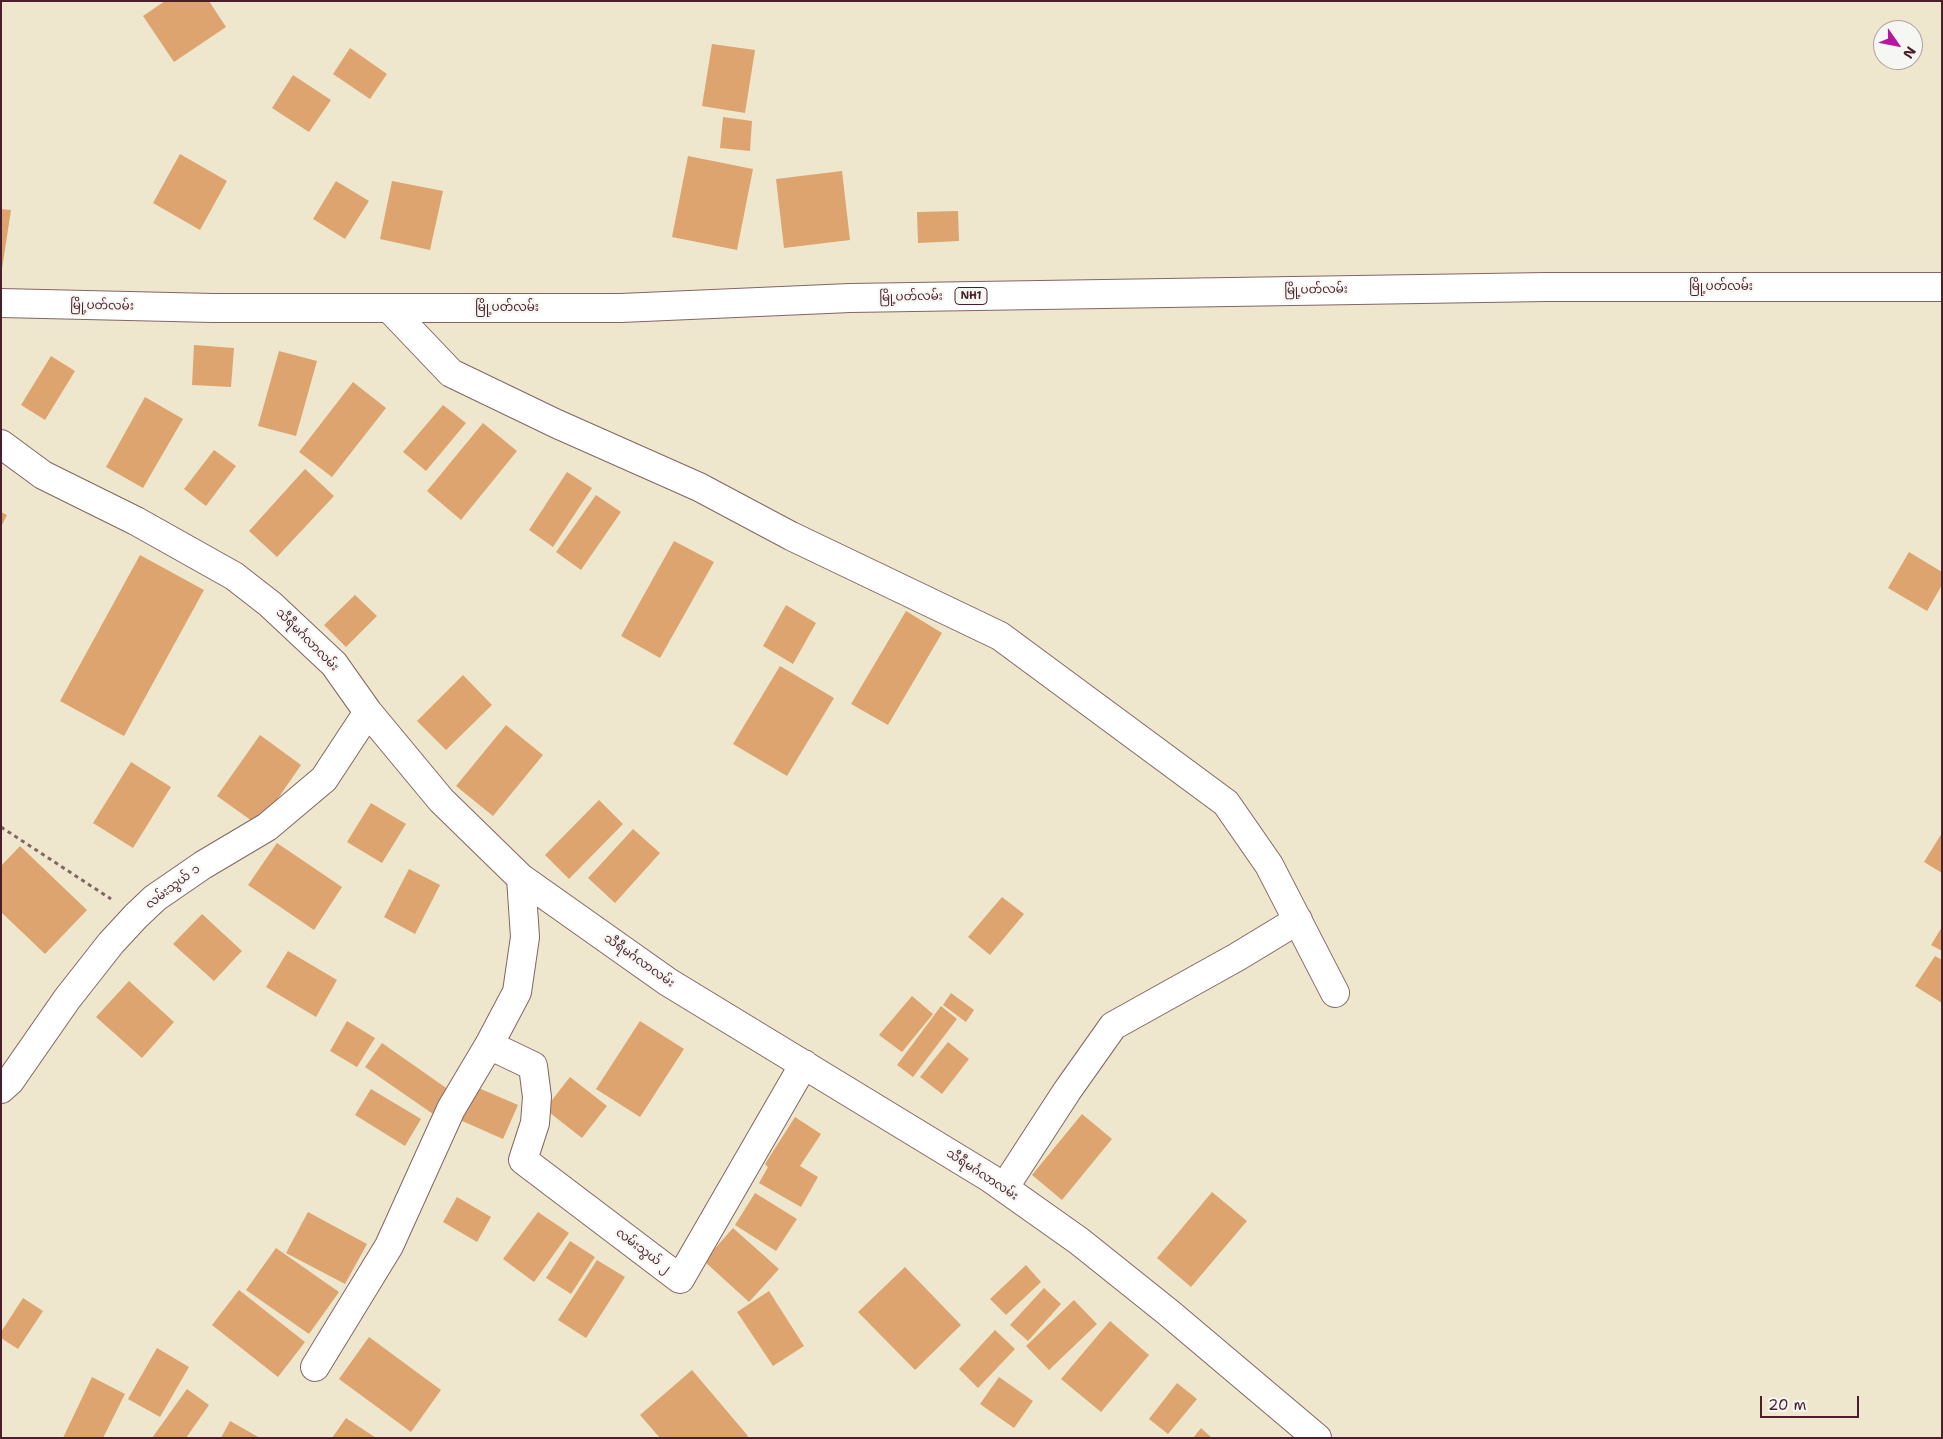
<!DOCTYPE html>
<meta charset="utf-8">
<style>
body{margin:0}
#map{position:relative;width:1943px;height:1439px;overflow:hidden;background:#eee7cd;font-family:"Shantell Sans",sans-serif}
canvas{display:block}
.frame{position:absolute;inset:0;border:2px solid #4a1f2b;pointer-events:none}
.north{position:absolute;left:1873px;top:20px;width:50px;height:50px;box-sizing:border-box;background:#f6f6f2;border:1px solid #b1a0a2;border-radius:50%;rotate:123deg;font-size:14px;font-weight:700;line-height:20px;text-align:center;color:#4a1f2b}
.north::after{content:'';display:block;margin:auto;width:18px;height:22px;background:#b5179e;clip-path:polygon(50% 0,100% 100%,50% 72%,0 100%)}
.scale{position:absolute;left:1760px;top:1396px;width:99px;height:22px;box-sizing:border-box;border:2px solid #4a1f2b;border-top:0;padding-left:6px;font-size:15px;line-height:18px;white-space:nowrap;color:#4a1f2b;-webkit-text-stroke:4px #f6f6f2;paint-order:stroke}
</style>
<div id="map">
<canvas width="1943" height="1439"></canvas>
<div class="frame"></div>
<div class="north">N</div>
<div class="scale">20 m</div>
</div>
<script>
const g = document.querySelector('canvas').getContext('2d');
g.lineJoin = 'round';
function fillPath(path, color) {
  g.fillStyle = color;
  g.fill(path, 'evenodd');
}
function shape(rows) {
  const path = new Path2D();
  for (const r of rows) {
    path.moveTo(r[0], r[1]);
    for (let i = 2; i < r.length; i += 2) path.lineTo(r[i], r[i + 1]);
  }
  return path;
}
function trace(path, color, width, dash) {
  g.strokeStyle = color;
  g.lineWidth = width;
  g.lineCap = dash ? 'butt' : 'round';
  g.setLineDash(dash || []);
  g.stroke(path);
}
function label(font, color, halo, rows, align = 'center') {
  g.font = font + ' "Shantell Sans","Noto Sans Myanmar",sans-serif';
  g.lineWidth = 4.5;
  g.setLineDash([]);
  g.textBaseline = 'middle';
  g.strokeStyle = halo;
  g.fillStyle = color;
  for (const [text, x, y, turn = 0] of rows) {
    g.save();
    g.translate(x, y);
    g.rotate((+turn || 0) * Math.PI / 180);
    g.textAlign = isNaN(turn) ? turn : align;
    if (halo) g.strokeText(text, 0, 0);
    g.fillText(text, 0, 0);
    g.restore();
  }
}
const building = shape([
 [165,1,209,1,226,27,174,62,143,16],
 [712,44,755,50,745,113,702,106],
 [350,48,387,74,370,99,333,74],
 [293,75,331,100,309,132,272,108],
 [723,117,752,121,750,151,720,148],
 [180,154,227,181,200,230,153,203],
 [688,156,753,169,737,250,672,237],
 [842,171,850,240,784,248,776,179],
 [336,181,369,201,345,239,313,219],
 [392,181,443,191,430,250,380,239],
 [1,209,11,210,2,269,1,269],
 [958,211,959,241,918,243,917,212],
 [194,345,234,348,231,387,192,385],
 [279,351,317,361,296,436,258,426],
 [51,356,75,371,45,420,21,405],
 [353,382,386,408,332,477,299,452],
 [145,397,183,419,143,488,106,467],
 [443,405,466,423,426,471,403,452],
 [483,423,517,451,461,520,427,491],
 [214,450,236,466,206,506,184,489],
 [305,469,334,496,277,557,249,531],
 [567,472,592,488,553,547,529,530],
 [596,495,621,512,581,570,556,552],
 [1,512,7,515,1,527],
 [674,541,714,562,660,658,621,636],
 [1909,552,1942,572,1942,585,1927,611,1888,588],
 [140,555,204,590,124,736,60,701],
 [355,595,377,616,346,647,324,625],
 [786,605,816,623,793,664,763,646],
 [906,611,942,633,888,725,851,704],
 [780,666,834,698,787,776,733,744],
 [463,675,492,705,446,750,417,721],
 [506,725,543,755,493,816,456,786],
 [260,735,301,765,259,826,217,796],
 [131,762,171,787,133,848,93,823],
 [599,800,623,824,569,879,545,855],
 [371,803,406,824,382,863,347,842],
 [633,829,660,853,615,903,588,878],
 [1942,833,1942,873,1924,862],
 [277,843,342,887,314,930,248,885],
 [20,846,87,910,45,954,1,912,1,866],
 [409,869,440,885,415,934,384,917],
 [1002,897,1024,914,990,955,968,937],
 [202,914,242,951,214,981,173,944],
 [1942,927,1942,951,1931,945],
 [288,951,337,980,316,1017,266,987],
 [1935,956,1942,960,1942,1003,1915,986],
 [129,981,174,1022,142,1058,96,1017],
 [951,993,974,1010,966,1022,943,1005],
 [912,996,933,1014,902,1052,879,1035],
 [941,1006,957,1019,913,1077,897,1065],
 [347,1021,375,1038,357,1067,330,1051],
 [640,1021,684,1049,640,1117,596,1089],
 [948,1042,969,1059,942,1094,920,1077],
 [382,1043,449,1090,433,1114,365,1067],
 [570,1077,607,1106,582,1138,545,1109],
 [474,1086,518,1105,503,1139,460,1120],
 [371,1089,421,1119,405,1146,355,1115],
 [1082,1114,1112,1139,1062,1200,1032,1175],
 [795,1117,821,1134,800,1166,818,1177,801,1207,759,1183,768,1167,765,1164],
 [1212,1192,1247,1221,1191,1287,1157,1258],
 [755,1193,797,1219,776,1251,735,1225],
 [457,1197,491,1217,477,1242,443,1222],
 [308,1212,367,1244,345,1284,286,1253],
 [538,1212,569,1233,534,1282,503,1259],
 [733,1228,779,1269,749,1302,704,1261],
 [570,1241,595,1257,571,1294,546,1278],
 [276,1248,339,1292,309,1334,246,1290],
 [597,1260,625,1277,586,1338,558,1320],
 [1026,1265,1041,1282,1006,1315,990,1299],
 [905,1267,961,1325,915,1370,858,1312],
 [1044,1288,1061,1304,1028,1341,1010,1325],
 [239,1290,305,1342,278,1377,212,1325],
 [769,1291,804,1346,773,1366,737,1312],
 [23,1298,43,1311,18,1349,1,1338,1,1332],
 [1074,1300,1097,1324,1049,1370,1026,1346],
 [1110,1321,1149,1355,1101,1412,1061,1379],
 [995,1330,1015,1349,978,1388,959,1369],
 [369,1337,441,1390,411,1432,339,1379],
 [157,1348,189,1367,160,1417,128,1399],
 [692,1370,748,1436,746,1438,660,1438,640,1415],
 [92,1377,125,1394,103,1438,63,1438],
 [999,1377,1033,1401,1014,1428,980,1404],
 [1177,1383,1197,1399,1168,1434,1149,1419],
 [187,1389,209,1405,186,1438,152,1438],
 [346,1418,376,1438,332,1438],
 [230,1421,260,1438,221,1438],
 [1201,1428,1212,1438,1193,1438]
]);
const path = shape([
 [1,827,111,899]
]);
const minor = shape([
 [389,308,451,373,557,424,699,487,791,536,1000,636,1226,803,1269,865,1335,993],
 [1,444,43,475,136,521,234,576,270,604,334,664,368,712,441,800,521,878,668,982,990,1178,1079,1241,1169,1313,1317,1438],
 [489,1045,533,1066,537,1097,535,1123,523,1160,680,1279,804,1064],
 [1,1089,10,1081,67,999,111,943,136,916,155,898,203,865,267,827,324,779,368,712],
 [1004,1188,1067,1091,1113,1026,1237,957,1298,920],
 [315,1367,389,1246,451,1109,489,1045,517,992,525,937,521,878]
]);
const highway = shape([
 [1,303,213,308,621,308,850,298,1547,287,1942,287]
]);
const shields = [
 [971,296,32]
];
const shieldNames = [
 ["NH1",971,296]
];
const streetNames = [
 ["မြို့ပတ်လမ်း",1721,287],
 ["မြို့ပတ်လမ်း",1316,290,-1],
 ["မြို့ပတ်လမ်း",911,297,-1],
 ["မြို့ပတ်လမ်း",102,306,1],
 ["မြို့ပတ်လမ်း",507,308],
 ["သီရီမင်္ဂလာလမ်း",307,640,45],
 ["လမ်းသွယ် ၁",173,887,-37],
 ["သီရီမင်္ဂလာလမ်း",639,961,35],
 ["သီရီမင်္ဂလာလမ်း",982,1175,33],
 ["လမ်းသွယ် ၂",643,1251,37]
];
fillPath(building, '#dda470');
trace(minor, '#836564', 30);
trace(highway, '#836564', 30);
trace(path, '#836564', 3, [4, 4]);
trace(minor, '#fff', 28);
trace(highway, '#fff', 28);
for (const [x, y, w] of shields) {
  const box = new Path2D();
  box.roundRect(x - w / 2, y - 8.5, w, 17, 4);
  g.fillStyle = '#f6f6f2';
  g.fill(box);
  trace(box, '#4a1f2b', 1);
}
label('bold 11px', '#4a1f2b', null, shieldNames);
label('12px', '#4a1f2b', '#f6f6f2', streetNames);
</script>
